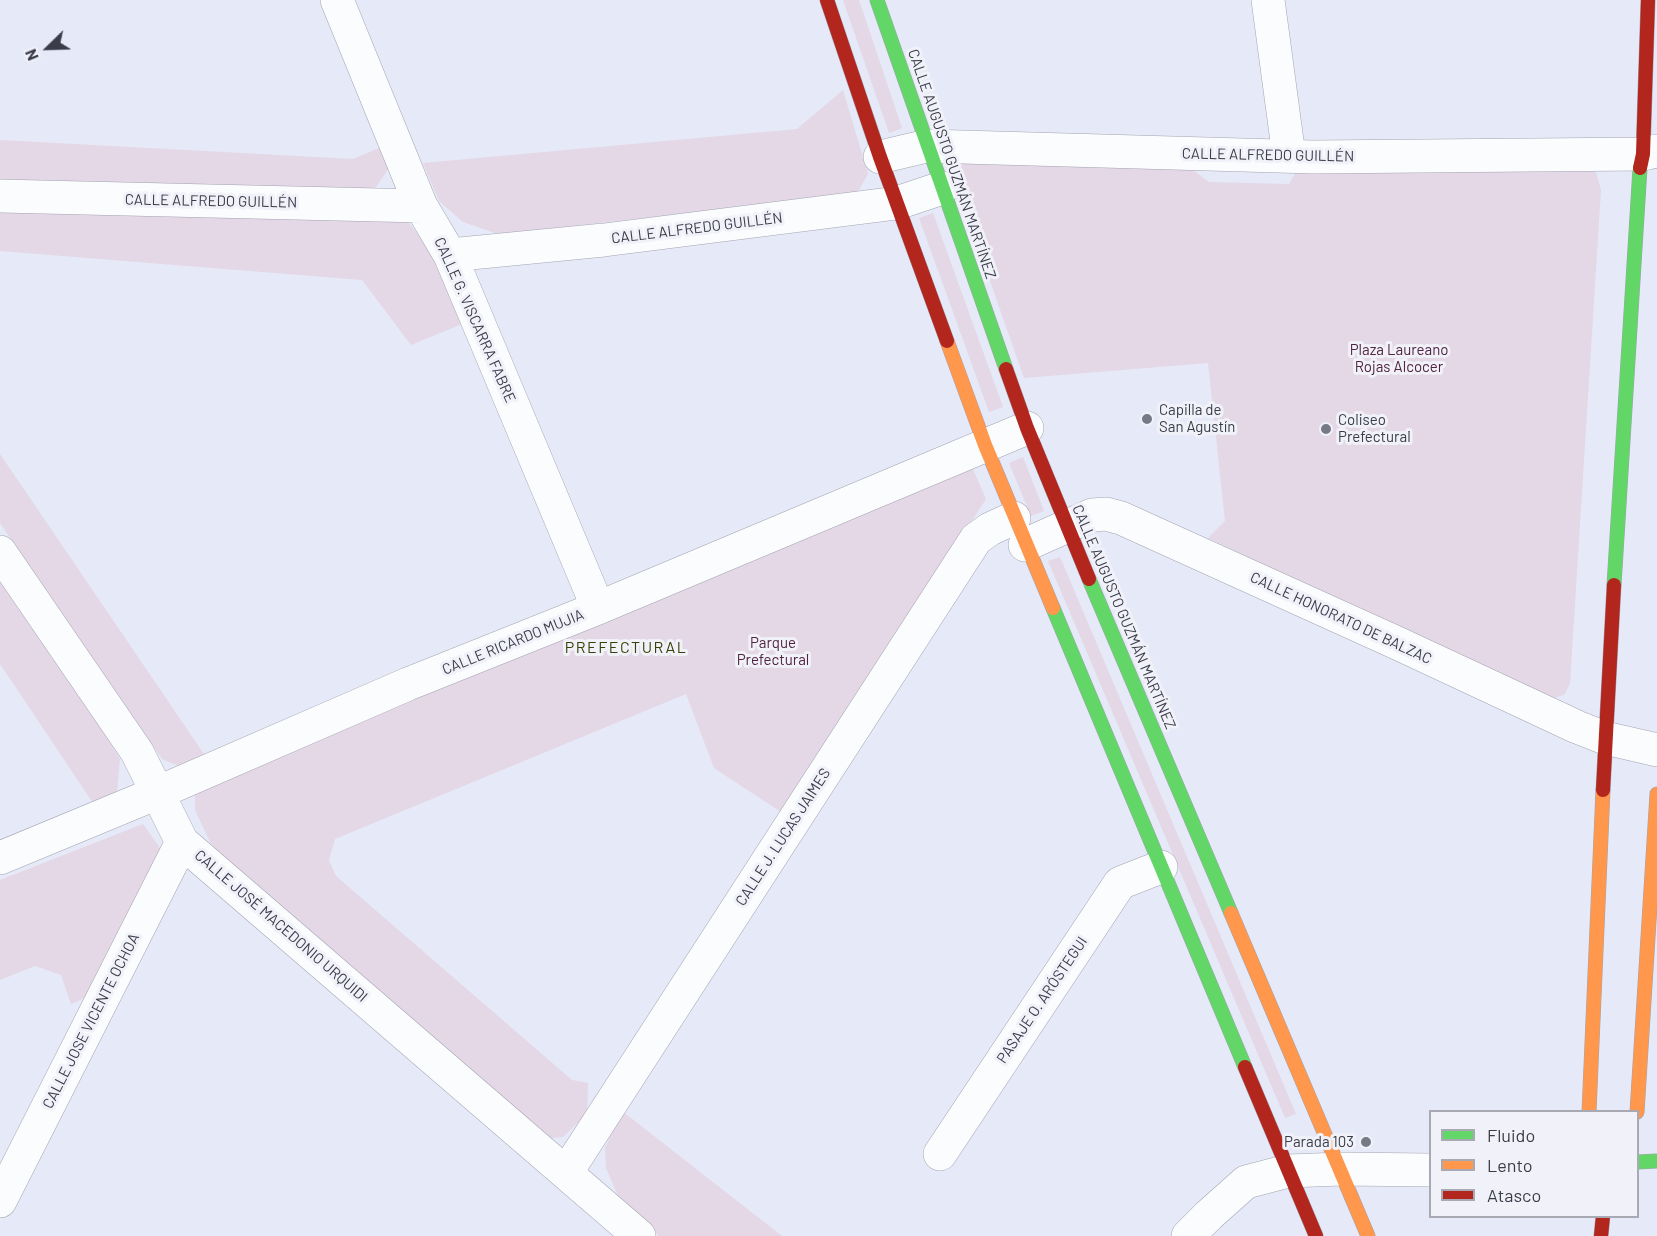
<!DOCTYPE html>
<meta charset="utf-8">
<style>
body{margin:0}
#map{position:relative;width:1657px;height:1236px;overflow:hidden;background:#e6e9f7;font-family:Barlow,sans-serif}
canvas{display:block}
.legend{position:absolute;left:1429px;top:1110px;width:210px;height:108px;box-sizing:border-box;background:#f1f2f9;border:2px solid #a8a9b3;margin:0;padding:8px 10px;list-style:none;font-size:18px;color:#3a3c49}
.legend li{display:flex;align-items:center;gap:12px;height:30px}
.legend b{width:30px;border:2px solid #a8a9b3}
.north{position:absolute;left:18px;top:18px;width:60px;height:60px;-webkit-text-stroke:4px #f1f2f9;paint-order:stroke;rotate:247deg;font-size:16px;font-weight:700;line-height:24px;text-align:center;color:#3a3c49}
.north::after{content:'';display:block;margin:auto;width:21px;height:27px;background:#3a3c49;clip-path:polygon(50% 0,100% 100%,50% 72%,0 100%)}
</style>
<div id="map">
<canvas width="1657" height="1236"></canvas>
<ul class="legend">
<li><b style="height:8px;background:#63d668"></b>Fluido</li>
<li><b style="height:8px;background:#ff974d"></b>Lento</li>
<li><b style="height:8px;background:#b3261e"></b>Atasco</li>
</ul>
<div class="north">N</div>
</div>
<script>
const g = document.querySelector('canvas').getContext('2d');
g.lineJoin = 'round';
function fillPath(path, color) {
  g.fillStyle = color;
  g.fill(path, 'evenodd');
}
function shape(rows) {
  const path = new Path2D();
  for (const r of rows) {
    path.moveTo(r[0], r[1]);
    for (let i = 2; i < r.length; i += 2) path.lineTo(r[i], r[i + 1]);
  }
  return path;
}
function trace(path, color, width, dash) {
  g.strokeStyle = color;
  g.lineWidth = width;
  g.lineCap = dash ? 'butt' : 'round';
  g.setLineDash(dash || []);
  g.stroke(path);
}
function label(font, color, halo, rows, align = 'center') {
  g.font = font + ' Barlow,sans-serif';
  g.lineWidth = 6;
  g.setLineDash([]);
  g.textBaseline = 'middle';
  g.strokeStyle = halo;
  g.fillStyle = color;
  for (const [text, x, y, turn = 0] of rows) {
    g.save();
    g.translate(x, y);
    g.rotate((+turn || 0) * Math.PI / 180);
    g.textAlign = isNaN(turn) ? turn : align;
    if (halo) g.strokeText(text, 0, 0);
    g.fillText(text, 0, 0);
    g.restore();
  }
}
const green = shape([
 [843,0,859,0,902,128,889,133],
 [843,90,868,174,856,195,498,234,463,222,439,201,423,163,797,129],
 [0,140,353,159,384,146,389,168,376,187,361,193,0,181],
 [967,156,1193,170,1209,182,1289,184,1299,167,1579,167,1596,172,1601,190,1570,683,1565,694,1555,698,1544,697,1208,538,1225,521,1208,363,1024,378,956,184,961,164],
 [0,208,407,221,429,248,462,324,411,345,362,280,0,251],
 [933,213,1003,407,989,412,919,218],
 [0,454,208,760,181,767,162,759,0,523],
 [1023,457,1044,511,1031,516,1009,463],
 [972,467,986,499,784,814,714,768,686,694,335,839,329,860,336,876,572,1080,588,1083,587,1114,563,1137,542,1139,252,888,211,844,195,810,195,795,209,782],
 [1060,557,1296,1114,1285,1118,1048,561],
 [0,579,94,717,120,759,117,792,93,803,0,664],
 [143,824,162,851,96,993,71,1004,61,975,35,966,0,980,0,880],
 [622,1111,782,1236,659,1236,619,1198,606,1168,605,1148]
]);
const street = shape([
 [337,0,421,206,450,255,598,608],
 [1268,0,1289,156],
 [880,157,927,146,1313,157,1643,154,1657,151],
 [0,196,421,206],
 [450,255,604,240,897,203,942,188],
 [1025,545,1092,515,1106,514,1121,518,1397,643,1577,727,1605,738,1657,750],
 [0,552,137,752,182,842,639,1236],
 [0,858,157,793,408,684,598,608,1027,428],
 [940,1154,1120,883,1161,867],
 [566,1173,976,539,990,529,1014,518],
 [0,1201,182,842],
 [1188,1236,1209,1215,1246,1182,1288,1171,1341,1169,1430,1170]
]);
const fast = shape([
 [877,0,1006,369],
 [1089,579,1231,913],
 [1614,585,1640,168],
 [1053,608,1245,1067],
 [1638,1162,1657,1161]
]);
const slow = shape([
 [947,341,985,445,1053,608],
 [1231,913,1368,1236],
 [1589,1112,1603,790],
 [1637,1112,1657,794]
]);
const jam = shape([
 [827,0,880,157,947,341],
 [1640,168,1643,154,1648,0],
 [1006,369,1027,428,1089,579],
 [1603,790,1614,585],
 [1245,1067,1316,1236],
 [1601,1236,1603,1216]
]);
const markers = [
 [1147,419,6,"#767986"],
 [1326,429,6,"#767986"],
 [1366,1142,6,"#767986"]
];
const streetNames = [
 ["CALLE ALFREDO GUILLÉN",1268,155,1],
 ["CALLE AUGUSTO GUZMÁN MARTÍNEZ",952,164,71],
 ["CALLE ALFREDO GUILLÉN",211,201,1],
 ["CALLE ALFREDO GUILLÉN",697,228,-7],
 ["CALLE G. VISCARRA FABRE",475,320,66],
 ["CALLE AUGUSTO GUZMÁN MARTÍNEZ",1124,617,67],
 ["CALLE HONORATO DE BALZAC",1341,618,25],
 ["CALLE RICARDO MUJIA",513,642,-22],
 ["CALLE J. LUCAS JAIMES",783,837,-57],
 ["CALLE JOSÉ MACEDONIO URQUIDI",281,926,41],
 ["PASAJE O. ARÓSTEGUI",1042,1000,-56],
 ["CALLE JOSE VICENTE OCHOA",91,1021,-63]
];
const parkNames = [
 ["Plaza Laureano",1399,350],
 ["Rojas Alcocer",1399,367],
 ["Parque",773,643],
 ["Prefectural",773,660]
];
const poiNames = [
 ["Capilla de",1159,410],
 ["San Agustín",1159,427],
 ["Coliseo",1338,420],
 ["Prefectural",1338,437],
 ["Parada 103",1354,1142,"right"]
];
const neighbourhoodNames = [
 ["PREFECTURAL",626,648]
];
fillPath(green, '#e4d7e6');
trace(street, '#a2a4b0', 34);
trace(fast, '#a2a4b0', 15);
trace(slow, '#a2a4b0', 15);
trace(jam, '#a2a4b0', 15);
trace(street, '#fbfcfe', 33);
trace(fast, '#63d668', 14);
trace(slow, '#ff974d', 14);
trace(jam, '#b3261e', 14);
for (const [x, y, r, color] of markers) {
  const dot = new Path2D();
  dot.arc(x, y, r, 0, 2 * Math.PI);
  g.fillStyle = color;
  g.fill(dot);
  trace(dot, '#f1f2f9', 2);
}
label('15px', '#3a3c49', '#f1f2f9', streetNames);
label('15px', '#522443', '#f1f2f9', parkNames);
label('15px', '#3a3c49', '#f1f2f9', poiNames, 'left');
g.letterSpacing = '1.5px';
label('16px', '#384104', '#f1f2f9', neighbourhoodNames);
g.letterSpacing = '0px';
</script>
